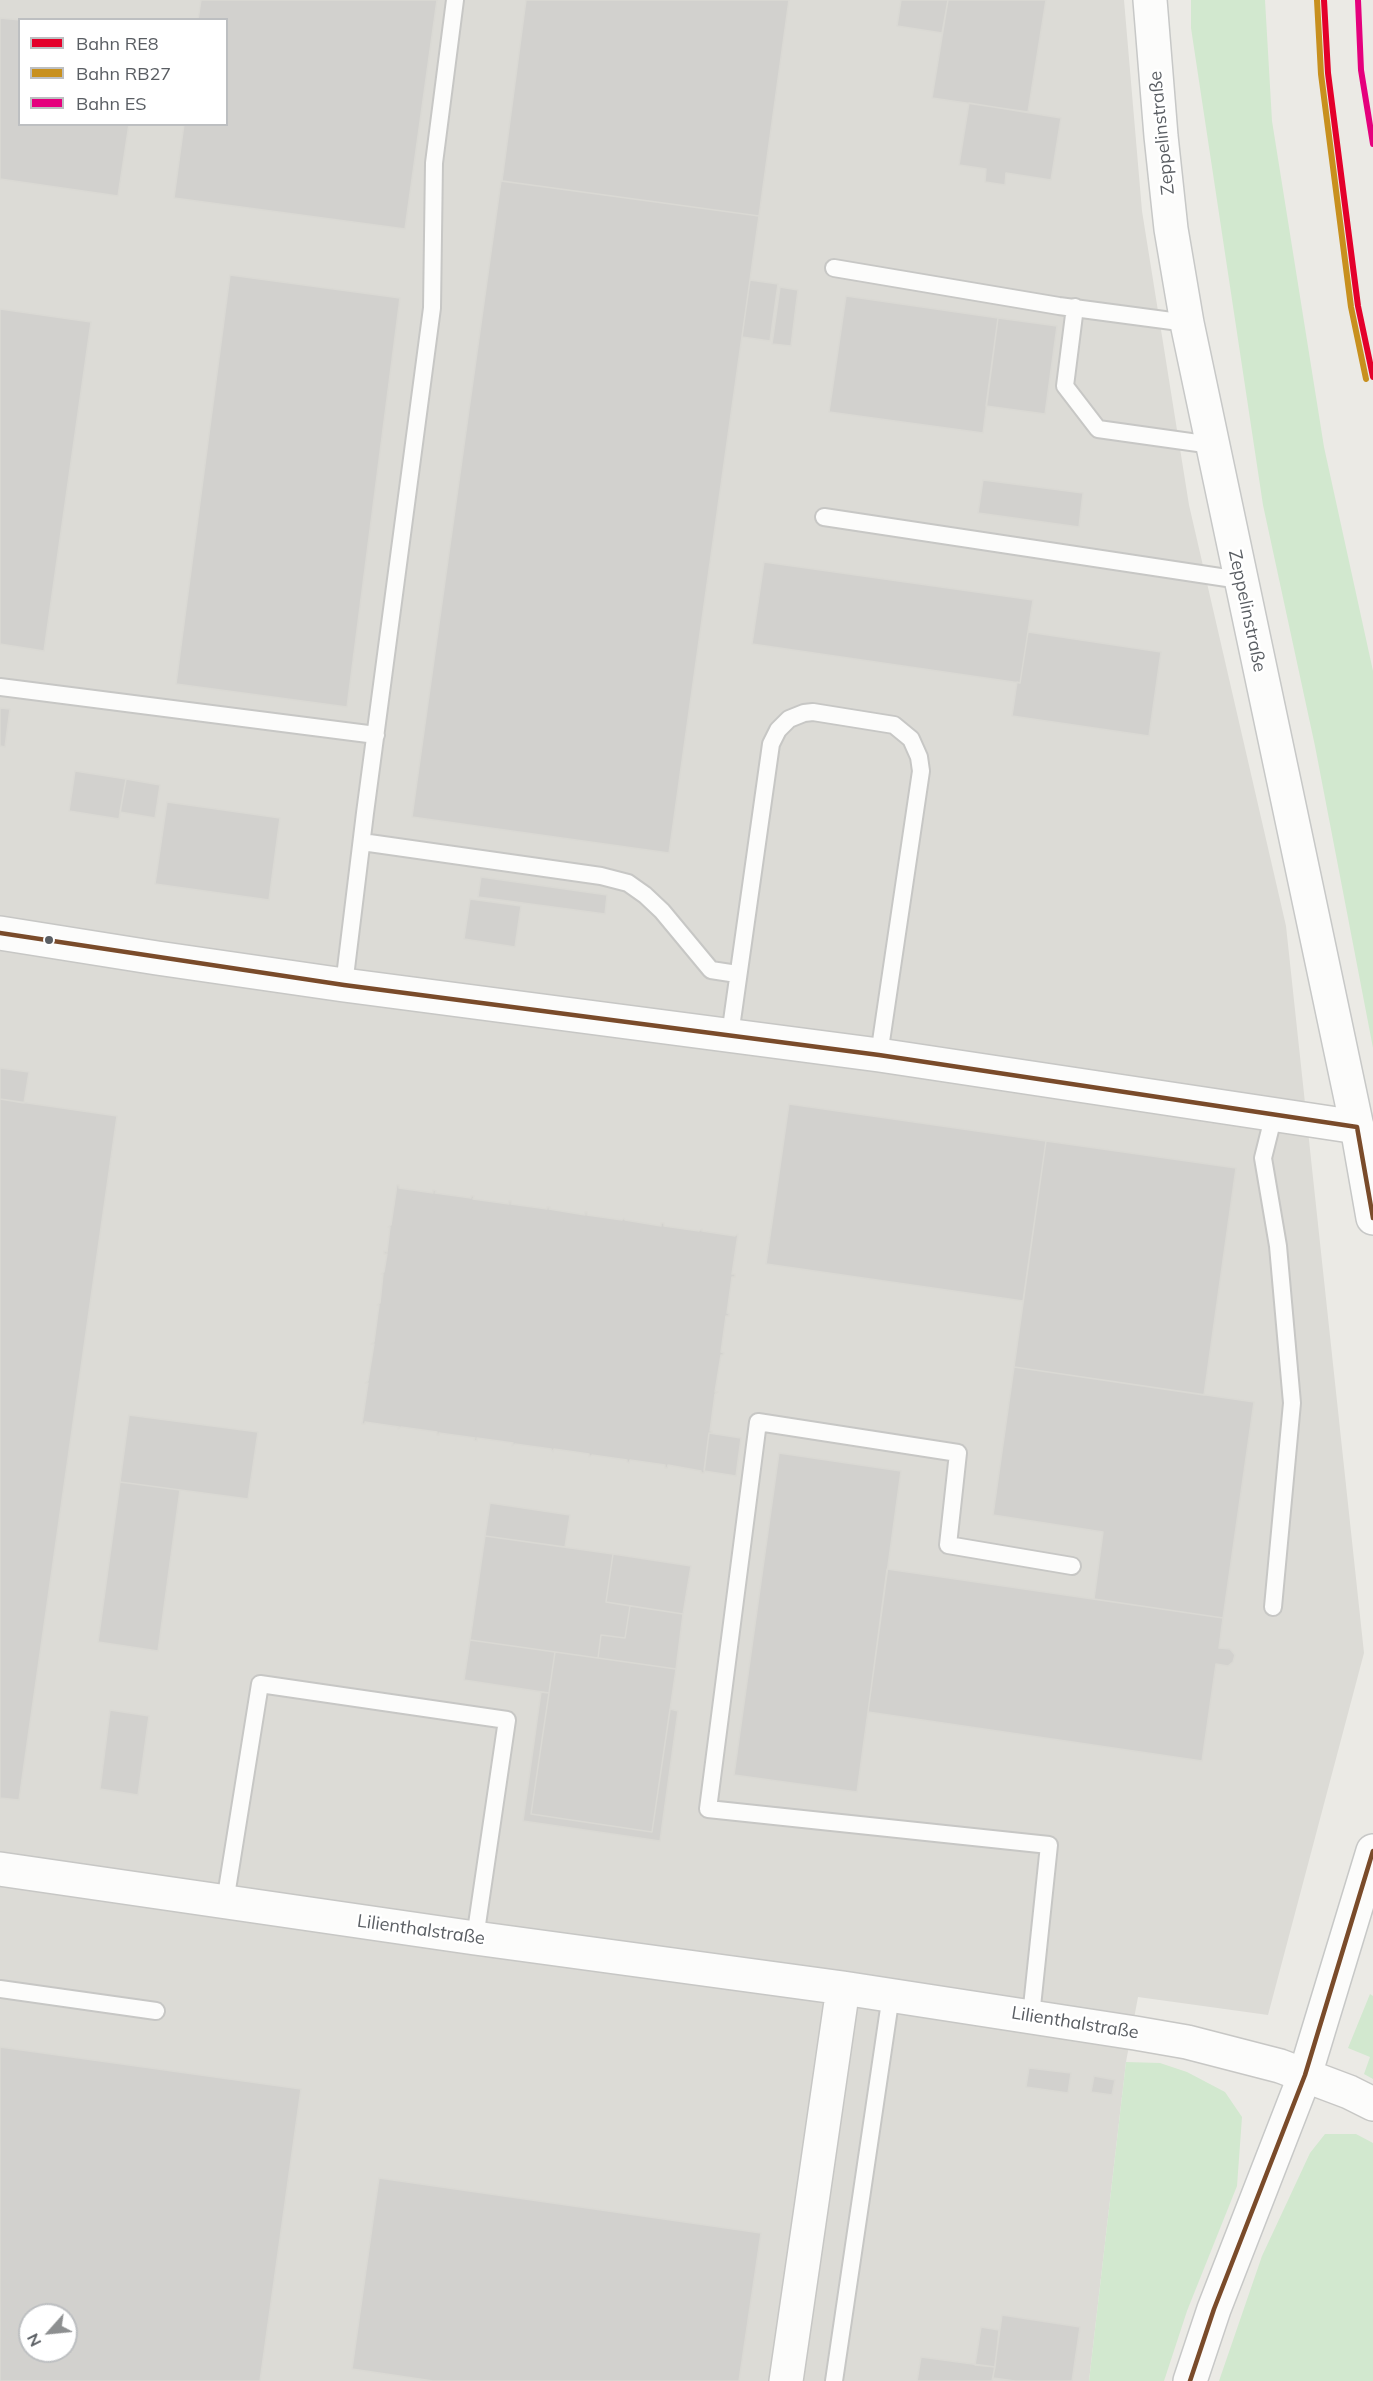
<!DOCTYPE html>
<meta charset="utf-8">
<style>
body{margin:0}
#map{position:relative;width:1373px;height:2381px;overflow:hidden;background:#ebeae5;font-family:Mulish,sans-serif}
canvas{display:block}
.legend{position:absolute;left:18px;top:18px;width:210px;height:108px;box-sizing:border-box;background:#fff;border:2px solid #bdbfc1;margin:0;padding:8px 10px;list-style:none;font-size:18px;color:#5a5e63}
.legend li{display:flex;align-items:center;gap:12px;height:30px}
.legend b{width:30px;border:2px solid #bdbfc1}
.north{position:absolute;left:18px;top:2303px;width:60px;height:60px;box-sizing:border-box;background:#fff;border:2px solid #bdbfc1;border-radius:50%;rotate:243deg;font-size:16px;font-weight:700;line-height:24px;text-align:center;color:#5a5e63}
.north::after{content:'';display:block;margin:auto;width:21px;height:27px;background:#8d8f90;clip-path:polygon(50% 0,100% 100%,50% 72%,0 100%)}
</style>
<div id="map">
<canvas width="1373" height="2381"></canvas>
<ul class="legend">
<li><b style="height:8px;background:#e4002b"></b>Bahn RE8</li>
<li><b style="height:8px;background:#c8901e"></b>Bahn RB27</li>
<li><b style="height:8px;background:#e5007d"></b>Bahn ES</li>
</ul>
<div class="north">N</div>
</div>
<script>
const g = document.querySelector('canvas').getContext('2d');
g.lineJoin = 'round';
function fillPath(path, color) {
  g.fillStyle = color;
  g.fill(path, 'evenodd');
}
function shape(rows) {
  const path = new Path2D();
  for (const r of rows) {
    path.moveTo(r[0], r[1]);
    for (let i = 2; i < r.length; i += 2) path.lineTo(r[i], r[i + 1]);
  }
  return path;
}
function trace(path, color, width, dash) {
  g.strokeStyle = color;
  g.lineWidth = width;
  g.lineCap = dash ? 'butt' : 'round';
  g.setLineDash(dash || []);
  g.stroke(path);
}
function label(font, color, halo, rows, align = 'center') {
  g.font = font + ' Mulish,sans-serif';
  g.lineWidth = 5;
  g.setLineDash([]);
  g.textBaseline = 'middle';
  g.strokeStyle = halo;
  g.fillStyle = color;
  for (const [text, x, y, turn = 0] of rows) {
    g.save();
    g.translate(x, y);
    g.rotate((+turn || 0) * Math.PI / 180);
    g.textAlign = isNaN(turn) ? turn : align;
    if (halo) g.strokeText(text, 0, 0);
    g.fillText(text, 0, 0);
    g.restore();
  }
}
const industrial = shape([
 [0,0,1124,0,1142,211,1189,505,1286,926,1364,1653,1268,2015,1138,1997,1126,2062,1089,2381,0,2381],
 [20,20,226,20,226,124,20,124],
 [30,2315,66,2315,66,2351,30,2351]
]);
const green = shape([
 [1191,0,1265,0,1272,121,1324,447,1373,671,1373,1048,1315,746,1263,505,1191,28],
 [1370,1994,1373,1996,1373,2079,1364,2074,1370,2057,1348,2048],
 [1126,2062,1160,2063,1187,2072,1225,2092,1242,2117,1237,2186,1187,2311,1164,2381,1089,2381],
 [1325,2134,1356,2134,1373,2143,1373,2381,1219,2381,1262,2256,1310,2153]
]);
const building = shape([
 [201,0,437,0,405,229,174,198,184,124,226,124,226,20,198,20,201,0],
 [526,0,789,0,759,216,502,181,526,0],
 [901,0,948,0,942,33,897,26,901,0],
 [948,0,1046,0,1028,112,932,98,948,0],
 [0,18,20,20,20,124,129,124,118,196,0,179,0,18],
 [969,103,1061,118,1051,180,1006,173,1005,185,985,182,986,169,959,165,969,103],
 [501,181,759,216,669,853,412,817,501,181],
 [230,275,400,298,347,707,176,684,230,275],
 [750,280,778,284,770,341,742,337,750,280],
 [780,287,798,290,791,346,772,344,780,287],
 [846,296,998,318,983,433,829,412,846,296],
 [0,309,91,322,44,651,0,644,0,309],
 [998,318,1057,326,1045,414,986,406,998,318],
 [983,480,1083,493,1079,527,978,513,983,480],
 [764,562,1033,600,1020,683,752,644,764,562],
 [1028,632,1161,652,1149,736,1012,716,1017,682,1020,683,1028,632],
 [0,708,10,709,5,747,0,746,0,708],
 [75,771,126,779,119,819,69,811,75,771],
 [126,779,160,785,155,818,120,812,126,779],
 [167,802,280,818,269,900,155,884,167,802],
 [481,877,607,895,605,914,478,897,481,877],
 [470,899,521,906,515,947,464,939,470,899],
 [0,1068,29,1072,24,1103,0,1099,0,1068],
 [0,1099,117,1116,19,1800,0,1798,0,1099],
 [789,1104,1046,1141,1023,1301,766,1264,789,1104],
 [1046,1141,1236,1168,1204,1395,1014,1367,1046,1141],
 [397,1185,399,1185,399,1188,433,1193,433,1190,436,1191,435,1193,471,1198,471,1196,474,1196,473,1199,509,1204,509,1201,511,1201,511,1204,547,1209,547,1207,550,1207,549,1209,585,1215,585,1212,587,1212,587,1215,622,1220,624,1218,625,1220,661,1226,661,1223,664,1223,664,1226,699,1231,702,1229,702,1231,735,1236,738,1234,732,1274,735,1274,735,1277,732,1277,727,1313,729,1314,729,1316,726,1316,721,1352,724,1353,723,1355,721,1355,715,1392,718,1392,715,1394,710,1431,712,1431,712,1433,709,1433,704,1473,701,1473,701,1471,668,1465,667,1468,665,1468,665,1465,630,1460,629,1463,627,1462,627,1460,592,1455,589,1457,589,1454,554,1449,553,1452,551,1449,515,1444,512,1446,513,1443,477,1438,477,1441,474,1440,475,1438,439,1433,439,1435,437,1435,437,1432,401,1427,398,1429,399,1427,365,1422,365,1424,362,1424,368,1383,365,1383,368,1381,374,1344,371,1344,374,1342,379,1305,377,1305,380,1303,383,1274,381,1274,384,1272,387,1254,384,1254,384,1251,387,1252,390,1227,388,1227,391,1225,397,1185],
 [1014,1367,1254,1402,1223,1618,1094,1599,1103,1532,993,1515,1014,1367],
 [129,1415,258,1432,248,1499,120,1482,129,1415],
 [709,1433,741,1438,736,1476,704,1471,709,1433],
 [779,1453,901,1471,857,1792,734,1775,779,1453],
 [120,1482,180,1490,158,1651,98,1642,120,1482],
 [490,1503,570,1515,565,1547,485,1536,490,1503],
 [485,1536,613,1554,606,1602,630,1606,625,1638,601,1635,598,1658,470,1640,485,1536],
 [613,1554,691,1566,683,1614,606,1602,613,1554],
 [887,1569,1223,1618,1219,1648,1230,1649,1235,1655,1233,1662,1228,1666,1216,1664,1202,1761,868,1712,887,1569],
 [630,1606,683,1614,676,1669,598,1658,601,1635,625,1638,630,1606],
 [470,1640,555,1652,549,1693,464,1680,470,1640],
 [555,1652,676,1669,652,1832,531,1814,555,1652],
 [541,1692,549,1693,531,1814,652,1832,670,1709,678,1711,660,1841,523,1821,541,1692],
 [110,1710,149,1716,138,1795,100,1789,110,1710],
 [0,2047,301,2089,260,2381,0,2381,0,2047],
 [30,2315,66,2315,66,2351,30,2351,30,2315],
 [1029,2068,1071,2073,1068,2093,1026,2087,1029,2068],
 [1094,2076,1115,2080,1112,2095,1091,2092,1094,2076],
 [379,2178,761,2233,739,2381,433,2381,352,2369,379,2178],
 [1002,2315,1080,2327,1072,2381,1015,2381,993,2378,1002,2315],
 [981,2327,999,2330,995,2367,975,2365,981,2327],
 [921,2357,995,2367,992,2381,917,2381,921,2357]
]);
const lane = shape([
 [834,268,1059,306,1187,323],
 [1075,307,1065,386,1098,429,1212,445],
 [824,517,1240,580],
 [0,687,376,735],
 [362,842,601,876,628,883,645,895,662,911,711,970,737,974],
 [344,985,365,813,432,308,434,163,455,0],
 [730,1035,771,744,778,730,789,719,804,713,813,712,894,725,911,739,919,757,921,771,879,1055],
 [1273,1607,1292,1403,1278,1246,1263,1158,1274,1114],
 [225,1902,260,1684,507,1720,475,1938],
 [0,1989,156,2011],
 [1031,2016,1049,1845,708,1809,758,1422,958,1453,948,1545,1072,1566],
 [834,2381,891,1995]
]);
const street = shape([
 [0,933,157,958,344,985,879,1055,1357,1127],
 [0,1869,475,1938,843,1988,1135,2033,1187,2042,1280,2066,1349,2092,1373,2104],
 [786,2381,843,1988]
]);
const secondary = shape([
 [1150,0,1161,136,1171,229,1187,323,1357,1127,1373,1218],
 [1190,2381,1214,2309,1305,2075,1373,1851]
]);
const bus1 = shape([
 [0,933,344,985,879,1055,1357,1127,1373,1218],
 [1190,2381,1214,2309,1305,2075,1373,1851]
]);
const rail1 = shape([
 [1324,0,1328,73,1358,306,1373,377]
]);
const rail2 = shape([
 [1317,0,1321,74,1351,307,1366,379]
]);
const rail3 = shape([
 [1358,0,1361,70,1373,144]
]);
const markers = [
 [49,940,5,"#5a5e63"]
];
const streetNames = [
 ["Zeppelinstraße",1162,133,-96],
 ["Zeppelinstraße",1247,611,78],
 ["Lilienthalstraße",421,1930,8],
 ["Lilienthalstraße",1075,2023,9]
];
fillPath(industrial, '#dcdbd6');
fillPath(green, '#d2e8cf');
fillPath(building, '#d2d1ce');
trace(building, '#dad9d4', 1.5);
trace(lane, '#c7c7c5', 20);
trace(street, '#c7c7c5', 36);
trace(secondary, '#c7c8c7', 36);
trace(lane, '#fcfcfb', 16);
trace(street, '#fcfcfb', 33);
trace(secondary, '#fcfcfb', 33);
trace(bus1, '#7a4b2a', 4.5);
trace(rail1, '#e4002b', 6);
trace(rail2, '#c8901e', 6);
trace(rail3, '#e5007d', 6);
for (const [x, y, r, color] of markers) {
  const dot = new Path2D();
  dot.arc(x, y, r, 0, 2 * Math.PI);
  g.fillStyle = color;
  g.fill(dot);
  trace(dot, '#fff', 2);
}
label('18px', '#5a5e63', '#fff', streetNames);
</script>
